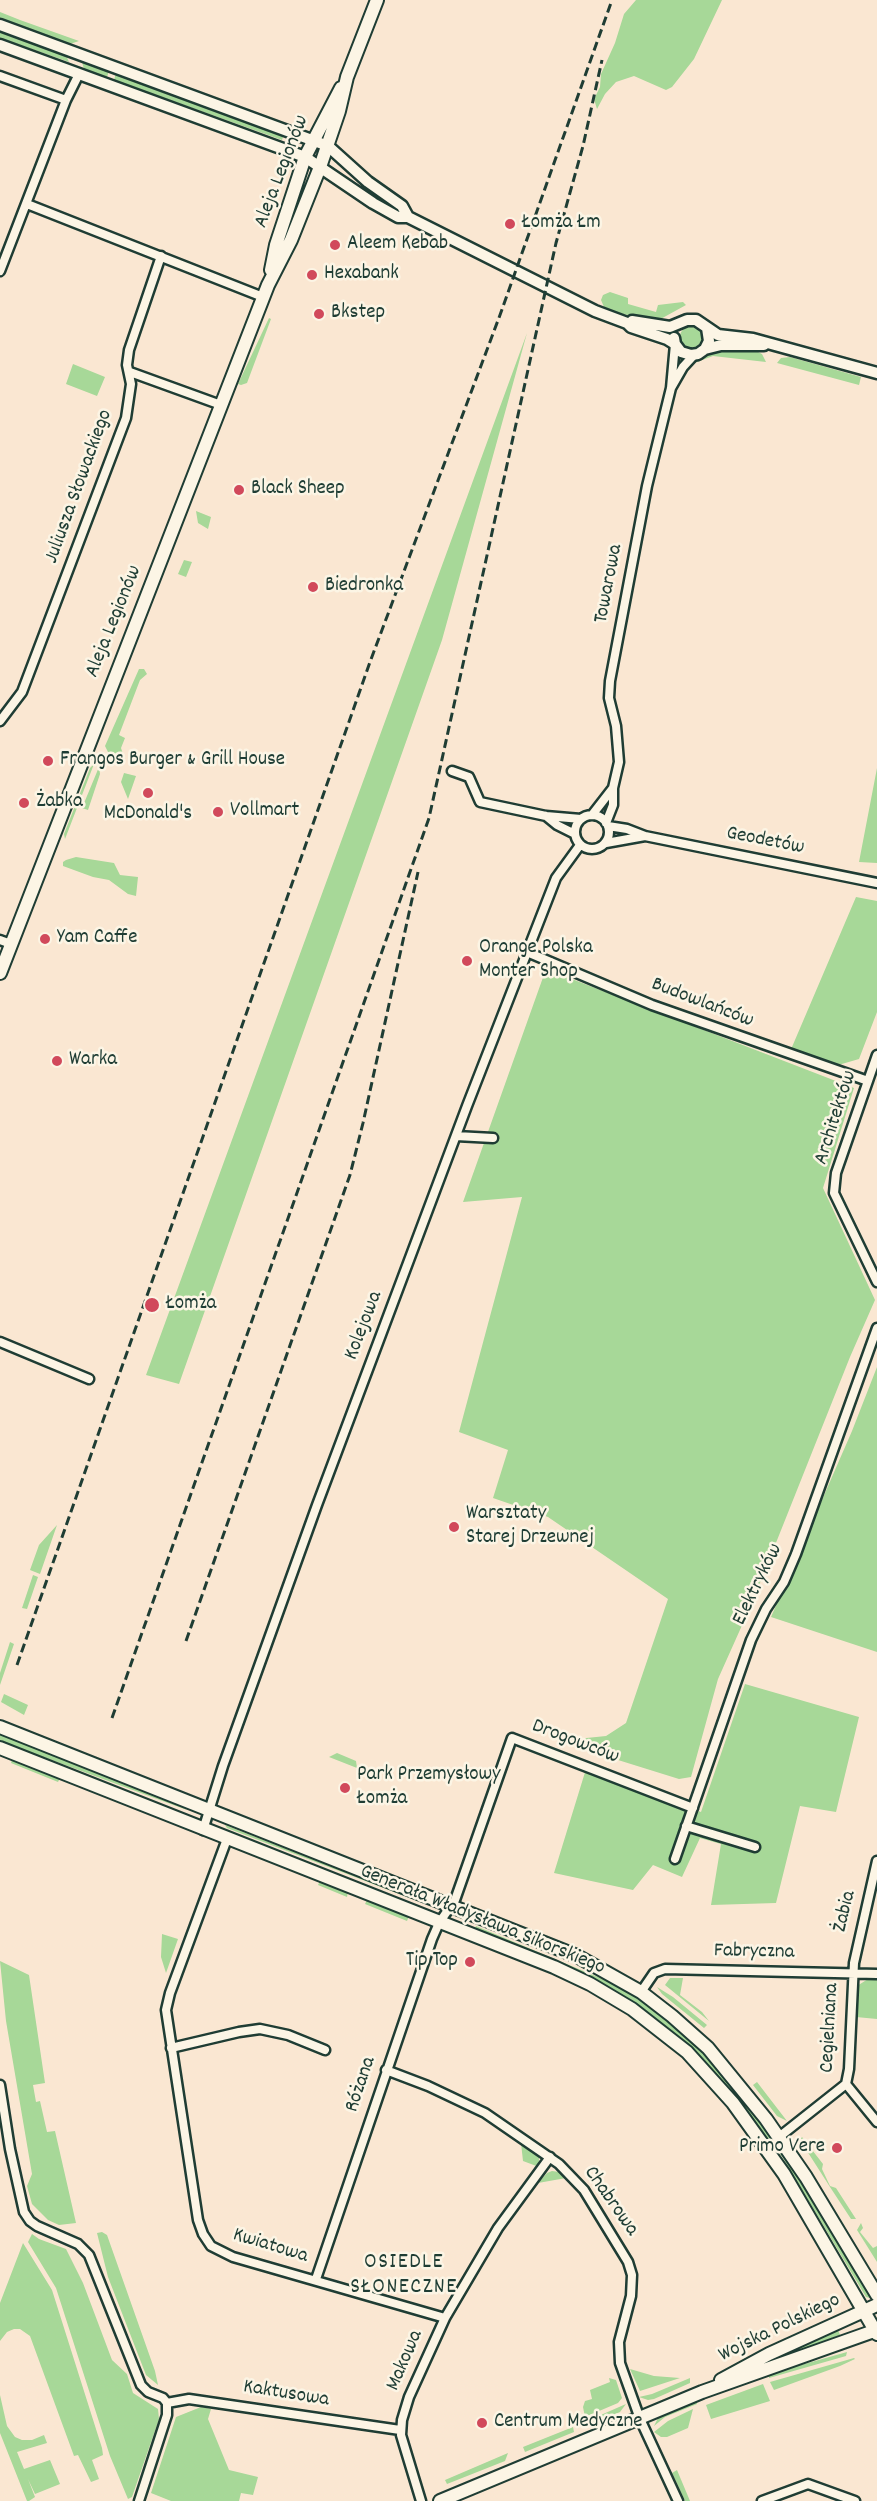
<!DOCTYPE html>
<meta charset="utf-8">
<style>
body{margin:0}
canvas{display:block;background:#fae7d2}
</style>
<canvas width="877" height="2501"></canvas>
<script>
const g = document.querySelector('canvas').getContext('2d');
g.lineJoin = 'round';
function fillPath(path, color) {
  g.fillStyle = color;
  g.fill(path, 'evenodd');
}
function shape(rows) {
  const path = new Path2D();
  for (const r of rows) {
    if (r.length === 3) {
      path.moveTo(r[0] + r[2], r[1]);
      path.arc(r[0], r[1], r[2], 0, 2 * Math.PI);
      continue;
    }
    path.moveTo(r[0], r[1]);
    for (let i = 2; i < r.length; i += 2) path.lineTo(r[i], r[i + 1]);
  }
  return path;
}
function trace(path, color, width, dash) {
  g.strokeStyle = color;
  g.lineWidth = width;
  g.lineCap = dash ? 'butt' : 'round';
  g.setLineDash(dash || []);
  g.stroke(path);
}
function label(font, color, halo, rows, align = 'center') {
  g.font = font + ' Dekko,sans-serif';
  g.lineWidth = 5;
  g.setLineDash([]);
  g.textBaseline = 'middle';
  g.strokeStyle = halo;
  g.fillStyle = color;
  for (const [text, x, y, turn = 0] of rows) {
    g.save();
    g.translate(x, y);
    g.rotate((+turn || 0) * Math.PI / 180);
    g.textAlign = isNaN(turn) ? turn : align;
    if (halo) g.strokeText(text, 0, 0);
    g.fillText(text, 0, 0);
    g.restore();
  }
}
const green = shape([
 [636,0,722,0,694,59,672,87,666,90,634,76,616,82,605,94,597,109,594,99,600,87,601,74,615,43,624,14],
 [0,12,20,20,79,41,70,44,63,42,0,19],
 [0,31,66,55,69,62,0,38],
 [82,62,109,71,107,77,84,69],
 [116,73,284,134,282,140,114,80],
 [610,292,628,298,628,304,656,312,658,305,683,302,686,305,657,321,618,313,604,307,601,300,603,295],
 [269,318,271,319,247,383,241,385,238,384],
 [691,337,11],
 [527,333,442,640,179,1384,146,1375],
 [716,350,756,351,762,354,766,362,713,356,689,365],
 [790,357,861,377,859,385,777,363,781,358],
 [73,364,105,377,97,396,66,384],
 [196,511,211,517,208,529,198,523],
 [184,560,192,562,186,577,178,574],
 [139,669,144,669,147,674,140,680,119,735,125,738,121,748,124,757,118,760,109,754,105,746],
 [94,764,65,839,64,834,90,768],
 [99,767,100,774,88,810,82,808],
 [877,768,877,863,859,862],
 [124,773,136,776,128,799,121,782],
 [76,857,114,863,120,875,138,877,136,896,128,894,109,880,93,877,63,866,63,862,66,860],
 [856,897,877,901,877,1012,859,1059,828,1068,789,1054],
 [546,969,854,1088,823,1188,875,1300,850,1357,752,1603,718,1679,691,1777,679,1779,557,1741,606,1736,626,1723,668,1599,548,1517,493,1498,508,1450,459,1432,522,1197,463,1202],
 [877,1367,877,1652,771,1617,852,1431],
 [57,1525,40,1574,30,1570,39,1545],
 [33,1575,38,1577,27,1609,22,1608],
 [10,1642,14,1644,0,1685,0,1673],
 [745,1684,859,1717,836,1812,800,1806,776,1903,711,1905,721,1844,700,1838,682,1877,653,1865,633,1890,554,1873,586,1769,701,1812],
 [4,1694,28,1705,24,1715,1,1702],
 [0,1733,184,1808,187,1810,0,1741],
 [337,1753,356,1761,357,1768,329,1757],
 [12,1760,13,1760,60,1778,58,1782,11,1763],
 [225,1825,428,1904,428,1905,227,1828],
 [320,1881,348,1892,347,1897,318,1885],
 [367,1900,409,1916,407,1921,365,1904],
 [476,1926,605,1980,641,2000,689,2037,725,2076,794,2166,870,2294,870,2298,866,2297,783,2158,734,2094,695,2051,656,2019,605,1986,545,1956,475,1929],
 [162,1934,178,1939,166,1973,161,1957],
 [0,1961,29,1975,45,2083,33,2085,36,2102,40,2101,47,2132,55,2131,76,2223,59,2225,48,2220,32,2204,27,2186,32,2174,6,2021],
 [670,1978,683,1978,680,1995,702,2012,709,2021,665,1985],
 [868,1979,877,1979,877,2019,856,2017,857,1986],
 [657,1987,673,1997,707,2025,704,2028,662,1994],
 [757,2082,787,2121,777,2116,753,2085],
 [802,2137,823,2164,822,2169,830,2186,836,2188,856,2219,851,2219,830,2187,800,2140],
 [521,2143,537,2154,539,2157,539,2167,523,2161],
 [552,2171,559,2172,566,2178,538,2183,547,2173],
 [861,2223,863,2228,860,2232,873,2248,877,2246,877,2262,857,2230],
 [102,2232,107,2235,155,2371,158,2385,146,2375,108,2277,97,2233],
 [32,2234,39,2239,66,2249,83,2283,112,2360,127,2374,133,2393,158,2409,159,2419,132,2497,128,2499,110,2456,56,2288,28,2242],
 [23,2243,52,2290,102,2448,103,2455,92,2460,99,2479,91,2482,78,2455,74,2456,30,2336,20,2329,14,2329,7,2332,0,2341,0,2303],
 [837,2327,840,2335,773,2360,773,2358],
 [847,2352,846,2356,769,2378,769,2374],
 [854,2358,855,2359,840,2366,774,2390,770,2382],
 [630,2369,654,2376,680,2378,640,2391],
 [609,2378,616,2380,622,2398,618,2403,585,2417,583,2407,585,2401,592,2399,590,2390,610,2382],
 [690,2378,690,2383,654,2399,648,2400,639,2397,652,2394],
 [763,2384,770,2401,711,2419,706,2405],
 [0,2395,7,2426,15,2437,22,2440,32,2440,44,2435,47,2443,17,2452,24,2469,50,2460,60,2484,35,2494,28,2479,35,2497,29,2501,27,2501,0,2433],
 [696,2400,697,2404,665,2417,654,2426,659,2416],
 [626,2404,620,2412,589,2425,587,2421],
 [201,2407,211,2409,208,2419,229,2470,258,2477,253,2495,241,2493,239,2501,171,2501,151,2493,176,2417],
 [693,2409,688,2428,667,2437,661,2437,654,2432,668,2421],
 [573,2427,574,2432,525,2452,523,2447],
 [508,2453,505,2461,447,2484,445,2480],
 [677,2470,690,2501,685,2501,672,2473]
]);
const minor = shape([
 [0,76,66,100],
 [27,204,263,297],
 [0,271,66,100,79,74],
 [130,372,221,405],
 [671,388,683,367,694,355],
 [0,721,22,692,126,418,131,384,127,365,129,350,161,256],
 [452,771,469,777,480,802,546,816,581,819],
 [592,815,613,788],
 [592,832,17],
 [546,816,557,825,575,834],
 [606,823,613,805,613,788,619,762,616,726,609,698,610,681,647,486,671,388,675,344],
 [608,826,627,829,645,836,877,883],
 [606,843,645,836],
 [0,940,11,944],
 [527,952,652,1005,868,1081],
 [877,1055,836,1173,834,1193,877,1282],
 [456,1136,493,1138],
 [0,1342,89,1379],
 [686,1826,755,1847],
 [203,1830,223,1766,317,1505,467,1106,556,878,580,845],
 [227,1839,170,1993,166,2010,198,2220,203,2234,211,2246,233,2257,445,2318],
 [675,1859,751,1640,766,1609,784,1582,796,1554,877,1328],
 [877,1861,854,1963,849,2069,846,2084,877,2122],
 [641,1992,654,1973,665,1969,877,1974],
 [171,2048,239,2032,260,2029,288,2035,325,2050],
 [386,2070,428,2086,485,2113,559,2164,584,2190,628,2262,632,2275,631,2296,619,2342,620,2363,640,2419,678,2501],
 [0,2085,10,2149,24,2212,30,2221,37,2226,78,2244,89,2255,141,2385,148,2392,163,2398,167,2403,167,2415,139,2501],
 [779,2137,846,2084],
 [316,2279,432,1939,439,1923,455,1900,512,1738,693,1808],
 [167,2403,189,2399,400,2430],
 [421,2501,401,2435,402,2420,409,2397,445,2318,498,2228,550,2157],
 [762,2501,808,2484,855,2501]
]);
const tertiary = shape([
 [0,25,328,146,368,182,402,206,408,217],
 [0,45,305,157,373,203,398,217,408,217,595,311,627,323,631,327,667,339,675,344],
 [632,321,670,327,687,320,696,320,718,335,753,339,877,373],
 [674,338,675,344,681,352,691,355,698,354,705,349,709,341,707,328],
 [705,349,721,345,764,345]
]);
const secondary = shape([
 [271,270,276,245,305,157,341,88],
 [0,973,268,285,291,240,320,167,339,111,347,77,377,0],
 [0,1727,577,1956,641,1992,672,2016,708,2048,766,2119,806,2177,877,2295],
 [0,1748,554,1967,590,1984,632,2009,687,2052,733,2103,784,2174,877,2334],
 [721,2380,769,2354,877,2305],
 [440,2501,702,2392,877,2330]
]);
const rail = shape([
 [186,1641,350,1175,363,1123,418,872],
 [17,1665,370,662,500,315,612,0],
 [112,1718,429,818,556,243,583,146,602,60]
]);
const markers = [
 [510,224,6,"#d1495b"],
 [335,245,6,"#d1495b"],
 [312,275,6,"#d1495b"],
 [319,314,6,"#d1495b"],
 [239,490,6,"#d1495b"],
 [313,587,6,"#d1495b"],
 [48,761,6,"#d1495b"],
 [148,793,6,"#d1495b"],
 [24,803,6,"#d1495b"],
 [218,812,6,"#d1495b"],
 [45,939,6,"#d1495b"],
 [467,961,6,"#d1495b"],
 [57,1061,6,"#d1495b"],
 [152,1305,8,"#d1495b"],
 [454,1527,6,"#d1495b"],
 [345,1788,6,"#d1495b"],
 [470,1962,6,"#d1495b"],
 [837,2148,6,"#d1495b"],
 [482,2423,6,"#d1495b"]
];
const streetNames = [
 ["Aleja Legionów",283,172,-69],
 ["Juliusza Słowackiego",80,487,-70],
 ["Towarowa",610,584,-79],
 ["Aleja Legionów",115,622,-68],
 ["Geodetów",765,842,11],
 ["Budowlańców",702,1004,21],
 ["Architektów",837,1118,-72],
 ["Kolejowa",365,1326,-69],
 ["Elektryków",759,1585,-64],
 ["Drogowców",575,1743,21],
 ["Żabia",846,1912,-76],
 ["Generała Władysława Sikorskiego",482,1921,22],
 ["Fabryczna",754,1953,1],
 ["Cegielniana",831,2028,-87],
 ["Różana",362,2085,-71],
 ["Chabrowa",610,2202,55],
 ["Kwiatowa",270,2247,17],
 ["Wojska Polskiego",780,2329,-26],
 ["Makowa",406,2361,-67],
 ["Kaktusowa",286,2395,9]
];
const poiNames = [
 ["Łomża Łm",522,224],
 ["Aleem Kebab",347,245],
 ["Hexabank",324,275],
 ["Bkstep",331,314],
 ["Black Sheep",251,490],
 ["Biedronka",325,587],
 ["Frangos Burger & Grill House",60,761],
 ["Żabka",36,803],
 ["Vollmart",230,812],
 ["McDonald's",148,815,"center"],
 ["Yam Caffe",57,939],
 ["Orange Polska",479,949],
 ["Monter Shop",479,973],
 ["Warka",69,1061],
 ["Łomża",166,1305],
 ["Warsztaty",466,1515],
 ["Starej Drzewnej",466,1539],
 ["Park Przemysłowy",357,1776],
 ["Łomża",357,1800],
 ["Tip Top",458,1962,"right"],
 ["Primo Vere",825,2148,"right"],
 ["Centrum Medyczne",494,2423]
];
const neighbourhoodNames = [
 ["OSIEDLE",404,2264],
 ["SŁONECZNE",404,2289]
];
fillPath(green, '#a7d898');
trace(minor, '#1f3d34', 13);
trace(tertiary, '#1f3d34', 15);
trace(secondary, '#1f3d34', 16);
trace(minor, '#fcf5e5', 8);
trace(tertiary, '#fcf5e5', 10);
trace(secondary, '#fcf5e5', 12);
trace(rail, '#1f3d34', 3, [9, 4.5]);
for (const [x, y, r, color] of markers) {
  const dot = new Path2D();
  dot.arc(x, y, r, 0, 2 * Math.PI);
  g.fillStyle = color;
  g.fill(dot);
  trace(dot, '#fcf5e5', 2);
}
label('21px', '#1f3d34', '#fcf5e5', streetNames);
label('21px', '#1f3d34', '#fcf5e5', poiNames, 'left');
g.letterSpacing = '1.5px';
label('22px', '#1f3d34', '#fcf5e5', neighbourhoodNames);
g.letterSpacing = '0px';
</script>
